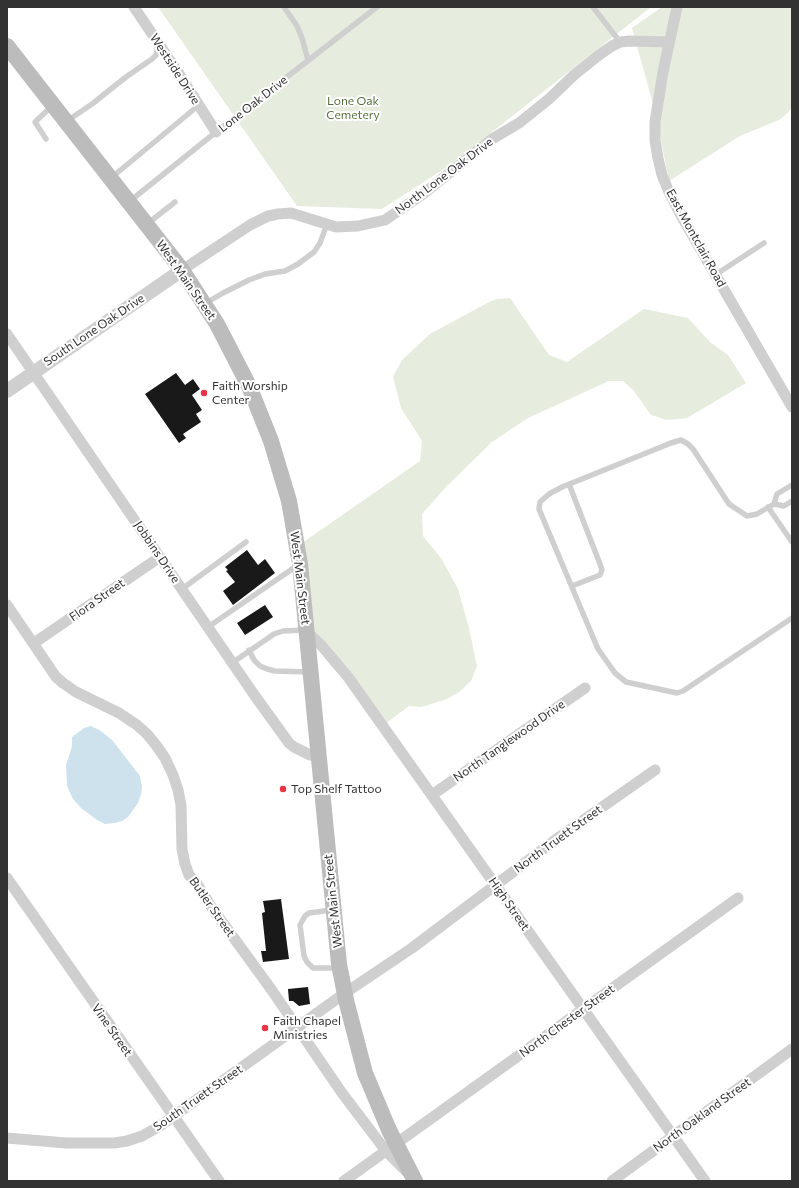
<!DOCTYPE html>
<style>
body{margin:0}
#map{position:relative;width:799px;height:1188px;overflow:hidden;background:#fff;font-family:Commissioner,sans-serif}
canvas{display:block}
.frame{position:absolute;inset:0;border:8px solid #323232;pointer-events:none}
</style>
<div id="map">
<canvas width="799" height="1188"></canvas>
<div class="frame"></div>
</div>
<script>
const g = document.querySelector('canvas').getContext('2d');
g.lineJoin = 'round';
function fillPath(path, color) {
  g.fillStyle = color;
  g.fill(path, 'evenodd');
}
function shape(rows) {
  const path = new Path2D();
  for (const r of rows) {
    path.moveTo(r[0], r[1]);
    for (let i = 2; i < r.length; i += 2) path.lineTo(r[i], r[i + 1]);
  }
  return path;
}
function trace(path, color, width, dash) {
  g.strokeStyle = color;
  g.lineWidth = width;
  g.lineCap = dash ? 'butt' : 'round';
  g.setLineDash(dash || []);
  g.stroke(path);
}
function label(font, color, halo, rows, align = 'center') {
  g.font = font + ' Commissioner,sans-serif';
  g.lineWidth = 4;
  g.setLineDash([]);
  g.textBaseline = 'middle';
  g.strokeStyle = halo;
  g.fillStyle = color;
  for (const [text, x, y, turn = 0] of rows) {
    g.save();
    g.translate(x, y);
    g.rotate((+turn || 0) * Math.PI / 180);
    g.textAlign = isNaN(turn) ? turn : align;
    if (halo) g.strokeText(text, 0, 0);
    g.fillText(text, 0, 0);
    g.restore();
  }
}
const green = shape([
 [158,7,651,7,450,165,382,209,297,206],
 [662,7,792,7,792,108,781,119,740,136,669,181,656,115,632,28],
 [510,298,549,355,567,362,644,309,688,318,710,342,728,355,746,383,687,418,667,420,651,415,634,391,623,381,609,381,528,418,492,442,446,487,422,514,423,536,441,558,458,589,469,628,477,666,471,681,459,692,447,699,421,707,409,706,381,727,313,638,302,543,420,461,422,441,401,408,393,377,402,360,430,334,489,302,497,299]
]);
const water = shape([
 [91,726,101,731,113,741,140,776,142,787,141,794,138,803,128,817,122,821,115,823,105,824,97,820,81,808,73,799,67,786,66,765,72,746,72,737,84,728]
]);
const building = shape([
 [176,373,185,385,193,379,200,389,192,395,202,410,196,414,201,422,183,434,186,438,179,443,145,394],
 [247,550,258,565,265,559,275,573,233,605,223,591,235,582,226,571,228,570,225,567],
 [265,605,273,617,245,635,237,623],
 [281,899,289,959,263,962,261,951,266,951,262,913,265,912,263,901],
 [308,987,310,1004,299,1006,293,1001,289,1001,288,989]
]);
const service = shape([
 [284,7,297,26,302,38,308,60],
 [593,7,620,42],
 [67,121,92,104,126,77,152,59,156,55,158,45],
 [46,139,35,122,52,106],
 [111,178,199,105],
 [130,201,216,132,377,7],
 [147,224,175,202],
 [715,275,764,243],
 [206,303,223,293,249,280,265,274,285,271,298,264,314,252,320,243,327,224],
 [569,484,600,564,602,570,600,575,572,586],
 [792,485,777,494,774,504,784,506,792,501],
 [774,504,757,514,747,516,729,504,693,449,688,444,681,440,671,443,562,487,549,494,540,502,539,509,598,649,615,673,626,682,677,693,683,691,792,618],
 [768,507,792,542],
 [182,589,246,542],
 [208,627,298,565],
 [249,650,254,660,260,666,267,669,275,671,310,672],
 [232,663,274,634,283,631,304,630],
 [331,910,309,913,305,916,300,925,304,956,307,962,313,968,338,968]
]);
const minor = shape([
 [134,7,179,74,216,132],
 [677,7,663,72,655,122,655,140,658,158,662,175,669,192,682,217,792,407],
 [182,270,250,225,268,216,278,214,291,213,336,227,358,226,385,220,423,194,492,139,519,123,549,99,574,75,599,55,612,46,620,42,630,41,669,42],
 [7,334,255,696,289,743,294,747,310,755,318,756],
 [7,605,56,677,63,683,76,692,119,713,137,725,147,734,156,745,165,758,173,775,178,790,181,805,182,849,185,864,189,875,197,884,212,908,271,989,342,1093,386,1151,406,1171],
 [307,632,321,645,348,677,705,1181],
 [34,643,160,557],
 [432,795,585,688],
 [7,878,219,1181],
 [7,1138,66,1143,114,1143,127,1141,142,1136,160,1126,345,993,412,948,558,838,655,770],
 [344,1181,738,898],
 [612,1181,792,1049]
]);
const tertiary = shape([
 [7,391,182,270]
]);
const secondary = shape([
 [7,46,182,270,217,324,249,386,271,441,289,501,300,564,339,964,346,1000,365,1073,389,1130,415,1181]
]);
const markers = [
 [204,393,4,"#e93445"],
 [283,789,4,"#e93445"],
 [265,1028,4,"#e93445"]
];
const streetNames = [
 ["Westside Drive",175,69,57],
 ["Lone Oak Drive",253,104,-38],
 ["North Lone Oak Drive",444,176,-37],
 ["East Montclair Road",696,238,61],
 ["West Main Street",186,280,55],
 ["South Lone Oak Drive",94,330,-34],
 ["Jobbins Drive",157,552,56],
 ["West Main Street",300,578,83],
 ["Flora Street",97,600,-35],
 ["North Tanglewood Drive",509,741,-35],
 ["North Truett Street",558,839,-36],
 ["West Main Street",333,901,-96],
 ["High Street",509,904,55],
 ["Butler Street",212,907,55],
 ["North Chester Street",567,1021,-36],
 ["Vine Street",112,1030,55],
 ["South Truett Street",198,1098,-35],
 ["North Oakland Street",702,1115,-36]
];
const parkNames = [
 ["Lone Oak",353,101],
 ["Cemetery",353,115]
];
const poiNames = [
 ["Faith Worship",212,386],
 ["Center",212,400],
 ["Top Shelf Tattoo",291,789],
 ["Faith Chapel",273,1021],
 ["Ministries",273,1035]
];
fillPath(green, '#e6ecde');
fillPath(water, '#cee2ee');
fillPath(building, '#191919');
trace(service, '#cfcfcf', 5.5);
trace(minor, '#cfcfcf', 11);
trace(tertiary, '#cfcfcf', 14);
trace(secondary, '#bcbcbc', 16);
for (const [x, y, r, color] of markers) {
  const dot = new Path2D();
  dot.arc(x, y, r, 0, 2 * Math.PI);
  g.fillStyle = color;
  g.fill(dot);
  trace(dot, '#fff', 1.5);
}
label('12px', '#323232', '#fff', streetNames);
label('12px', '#56703e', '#fff', parkNames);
label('12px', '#323232', '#fff', poiNames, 'left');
</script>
